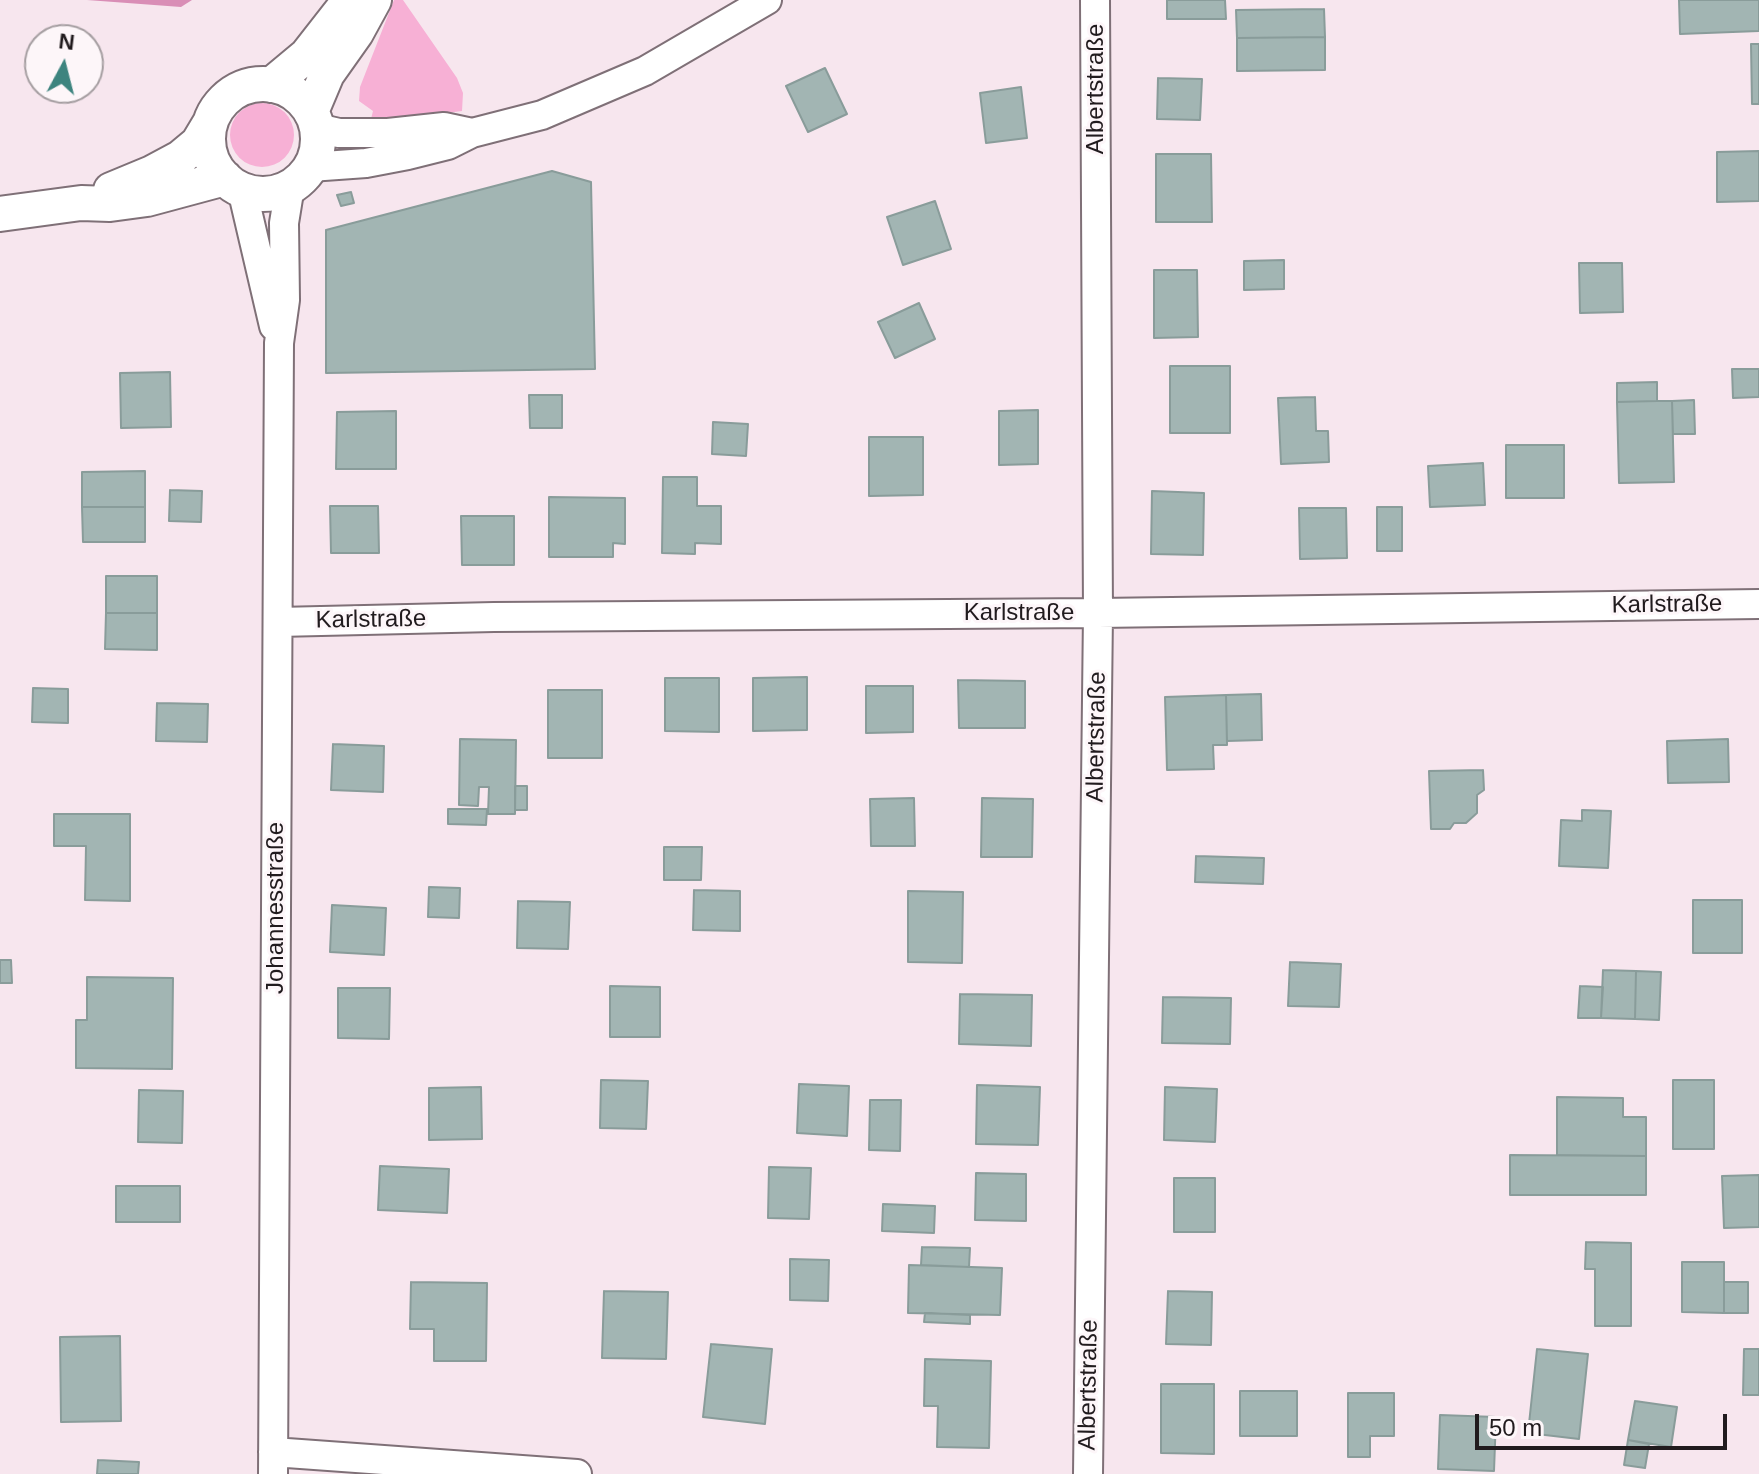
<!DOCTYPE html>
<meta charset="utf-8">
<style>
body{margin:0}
#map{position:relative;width:1759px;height:1474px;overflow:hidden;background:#f7e6ee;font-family:Helvetica,sans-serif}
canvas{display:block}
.north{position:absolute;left:24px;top:24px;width:80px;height:80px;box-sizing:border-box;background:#fdf6f9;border:2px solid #a59ea1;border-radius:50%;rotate:7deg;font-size:22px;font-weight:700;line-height:32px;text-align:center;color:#211b1e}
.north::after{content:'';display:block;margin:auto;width:28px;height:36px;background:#3d847f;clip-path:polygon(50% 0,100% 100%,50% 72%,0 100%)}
.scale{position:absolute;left:1475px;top:1414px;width:252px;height:36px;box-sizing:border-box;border:4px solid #211b1e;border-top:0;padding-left:10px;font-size:24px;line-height:28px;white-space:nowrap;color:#211b1e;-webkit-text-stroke:6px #fdf6f9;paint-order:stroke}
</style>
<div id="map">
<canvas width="1759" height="1474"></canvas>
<div class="north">N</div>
<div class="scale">50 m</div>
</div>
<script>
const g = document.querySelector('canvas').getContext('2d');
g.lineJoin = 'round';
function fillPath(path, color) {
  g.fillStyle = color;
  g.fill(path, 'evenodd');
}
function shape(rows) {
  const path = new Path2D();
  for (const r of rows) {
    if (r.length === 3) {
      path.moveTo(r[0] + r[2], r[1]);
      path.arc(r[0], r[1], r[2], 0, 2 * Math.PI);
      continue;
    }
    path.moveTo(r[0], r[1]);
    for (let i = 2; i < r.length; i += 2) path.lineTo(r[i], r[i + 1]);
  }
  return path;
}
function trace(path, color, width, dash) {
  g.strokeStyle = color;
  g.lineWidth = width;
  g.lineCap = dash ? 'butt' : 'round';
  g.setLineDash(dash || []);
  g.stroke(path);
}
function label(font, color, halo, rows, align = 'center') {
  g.font = font + ' Helvetica,sans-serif';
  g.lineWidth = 6;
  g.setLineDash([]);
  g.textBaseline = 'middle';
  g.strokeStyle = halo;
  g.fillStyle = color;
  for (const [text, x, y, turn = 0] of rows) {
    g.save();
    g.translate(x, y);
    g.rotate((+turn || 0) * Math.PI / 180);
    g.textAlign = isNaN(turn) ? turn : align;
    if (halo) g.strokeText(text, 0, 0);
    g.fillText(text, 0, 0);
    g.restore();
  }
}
const green = shape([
 [394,0,403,0,457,78,463,93,462,111,385,121,371,119,373,111,359,101,360,87],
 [262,135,32]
]);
const forest = shape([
 [87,0,192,0,181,7]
]);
const building = shape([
 [1167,0,1225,0,1226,19,1167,19,1167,0],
 [1679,0,1759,0,1759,31,1680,34,1679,0],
 [1324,9,1325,37,1237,38,1236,10,1324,9],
 [1325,37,1325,70,1237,71,1237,38,1325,37],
 [1751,44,1759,44,1759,104,1752,104,1751,44],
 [825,68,847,114,808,132,786,86,825,68],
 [1158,78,1202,79,1200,120,1157,119,1158,78],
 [1021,87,1027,138,986,143,980,93,1021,87],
 [1759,151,1759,201,1717,202,1717,152,1759,151],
 [1156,154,1211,154,1212,222,1156,222,1156,154],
 [552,171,591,182,595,369,326,373,326,230,552,171],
 [351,192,354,203,341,206,337,195,351,192],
 [935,201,951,249,903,265,887,217,935,201],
 [1284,260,1284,289,1244,290,1244,261,1284,260],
 [1579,263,1622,263,1623,312,1580,313,1579,263],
 [1154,270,1197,270,1198,337,1154,338,1154,270],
 [919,303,935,339,895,358,878,322,919,303],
 [1170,366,1230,366,1230,433,1170,433,1170,366],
 [1732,369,1759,369,1759,397,1733,398,1732,369],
 [170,372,171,427,121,428,120,373,170,372],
 [1657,382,1657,401,1617,402,1617,383,1657,382],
 [529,395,562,395,562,428,530,428,529,395],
 [1315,397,1316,431,1328,431,1329,462,1281,464,1278,398,1315,397],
 [1694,400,1695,434,1673,434,1672,401,1694,400],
 [1657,401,1672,401,1674,482,1619,483,1617,402,1657,401],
 [1038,410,1038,464,999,465,999,411,1038,410],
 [396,411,396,469,336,469,337,412,396,411],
 [713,422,748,424,746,456,712,454,713,422],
 [869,437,923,437,923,495,869,496,869,437],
 [1506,445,1564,445,1564,498,1506,498,1506,445],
 [1483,463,1485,505,1430,507,1428,466,1483,463],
 [145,471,145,507,82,507,82,472,145,471],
 [663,477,697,477,697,506,721,506,721,544,695,543,695,554,662,553,663,477],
 [170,490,202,491,201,522,169,521,170,490],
 [1152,491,1204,493,1203,555,1151,554,1152,491],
 [549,497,625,498,625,544,613,543,613,557,549,557,549,497],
 [330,506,378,506,379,553,331,553,330,506],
 [82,507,145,507,145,542,83,542,82,507],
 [1377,507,1402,507,1402,551,1377,551,1377,507],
 [1299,508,1346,508,1347,558,1300,559,1299,508],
 [461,516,514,516,514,565,462,565,461,516],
 [106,576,157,576,157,613,106,613,106,576],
 [106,613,157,613,157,650,105,649,106,613],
 [807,677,807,730,753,731,753,678,807,677],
 [665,678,719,678,719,732,665,731,665,678],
 [958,680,1025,681,1025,728,959,728,958,680],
 [866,686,913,686,913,732,866,733,866,686],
 [33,688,68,689,68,723,32,722,33,688],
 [548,690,602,690,602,758,548,758,548,690],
 [1261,694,1262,740,1227,741,1226,695,1261,694],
 [1226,695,1227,745,1213,745,1214,769,1167,770,1165,697,1226,695],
 [157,703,208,704,207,742,156,741,157,703],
 [460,739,516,740,515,814,488,814,489,787,479,787,478,806,459,805,460,739],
 [1728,739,1729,782,1668,783,1667,741,1728,739],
 [333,744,384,746,383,792,331,790,333,744],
 [1483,770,1484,790,1477,795,1477,813,1466,823,1454,823,1450,829,1431,829,1429,771,1483,770],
 [515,786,527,786,527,810,515,810,515,786],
 [914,798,915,846,871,846,870,799,914,798],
 [982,798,1033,799,1032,857,981,857,982,798],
 [448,809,487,809,486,825,448,824,448,809],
 [1582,810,1611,811,1608,868,1559,866,1561,820,1582,821,1582,810],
 [54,814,130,814,130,901,85,900,86,846,54,846,54,814],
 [664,847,702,847,701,880,664,880,664,847],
 [1196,856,1264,858,1263,884,1195,882,1196,856],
 [429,887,460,888,459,918,428,917,429,887],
 [694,890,740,891,740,931,693,930,694,890],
 [908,891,963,892,962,963,908,962,908,891],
 [1693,900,1742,900,1742,953,1693,953,1693,900],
 [518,901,570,902,568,949,517,948,518,901],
 [332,905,386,908,384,955,330,952,332,905],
 [0,960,11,960,12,983,0,983,0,960],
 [1290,962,1341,964,1339,1007,1288,1006,1290,962],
 [1603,970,1636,971,1635,1019,1601,1018,1603,970],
 [1636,971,1661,972,1659,1020,1635,1019,1636,971],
 [87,977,173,978,172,1069,76,1068,76,1020,87,1020,87,977],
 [610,986,660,987,660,1037,610,1037,610,986],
 [1580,986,1603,987,1601,1018,1578,1018,1580,986],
 [338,988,390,988,389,1039,338,1038,338,988],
 [960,994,1032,995,1031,1046,959,1044,960,994],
 [1163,997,1231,998,1230,1044,1162,1043,1163,997],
 [601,1080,648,1081,646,1129,600,1128,601,1080],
 [1673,1080,1714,1080,1714,1149,1673,1149,1673,1080],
 [799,1084,849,1086,847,1136,797,1133,799,1084],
 [977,1085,1040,1087,1038,1145,976,1144,977,1085],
 [481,1087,482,1139,429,1140,429,1088,481,1087],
 [1165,1087,1217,1089,1215,1142,1164,1140,1165,1087],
 [139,1090,183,1091,182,1143,138,1142,139,1090],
 [1557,1097,1623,1098,1623,1117,1646,1117,1646,1156,1557,1155,1557,1097],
 [870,1100,901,1100,900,1151,869,1150,870,1100],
 [1510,1155,1646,1156,1646,1195,1510,1195,1510,1155],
 [380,1166,449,1169,447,1213,378,1210,380,1166],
 [769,1167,811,1168,809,1219,768,1218,769,1167],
 [976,1173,1026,1174,1026,1221,975,1220,976,1173],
 [1759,1175,1759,1227,1724,1228,1722,1176,1759,1175],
 [1174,1178,1215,1178,1215,1232,1174,1232,1174,1178],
 [116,1186,180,1186,180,1222,116,1222,116,1186],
 [883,1204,935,1206,934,1233,882,1231,883,1204],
 [1586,1242,1631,1243,1631,1326,1595,1326,1595,1269,1585,1269,1586,1242],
 [922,1247,970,1248,969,1267,921,1265,922,1247],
 [790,1259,829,1260,828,1301,790,1300,790,1259],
 [1682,1262,1724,1262,1724,1313,1682,1312,1682,1262],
 [909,1265,1002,1268,1000,1315,908,1313,909,1265],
 [411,1282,487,1283,486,1361,434,1361,434,1329,410,1329,411,1282],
 [1724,1282,1748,1282,1748,1313,1724,1313,1724,1282],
 [604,1291,668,1292,666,1359,602,1358,604,1291],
 [1168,1291,1212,1292,1211,1345,1166,1344,1168,1291],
 [925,1313,970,1315,970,1324,924,1322,925,1313],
 [120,1336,121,1421,61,1422,60,1337,120,1336],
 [711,1344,772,1349,765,1424,703,1417,711,1344],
 [1537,1349,1588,1354,1579,1439,1528,1433,1537,1349],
 [1744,1349,1759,1349,1759,1395,1743,1395,1744,1349],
 [925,1359,991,1361,989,1448,937,1447,938,1406,924,1406,925,1359],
 [1161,1384,1214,1384,1214,1454,1161,1453,1161,1384],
 [1240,1391,1297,1391,1297,1436,1240,1436,1240,1391],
 [1348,1393,1394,1393,1394,1436,1370,1436,1370,1457,1348,1457,1348,1393],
 [1635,1401,1677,1407,1671,1447,1628,1440,1635,1401],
 [1440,1415,1496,1417,1494,1471,1438,1469,1440,1415],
 [1628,1440,1649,1444,1645,1468,1624,1465,1628,1440],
 [98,1460,139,1462,138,1474,97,1474,98,1460]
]);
const minor = shape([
 [317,128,339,133,388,133,444,127,472,133],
 [310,167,366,163,408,155,448,145,472,133,542,115,645,71,767,0],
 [242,189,274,326],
 [278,622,494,617,1098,613,1759,604],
 [273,1452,577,1474],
 [273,1474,279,343,285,300,284,223,290,186],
 [1088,1474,1098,613,1095,0]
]);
const tertiary = shape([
 [263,139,55],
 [271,85,307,55,350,0],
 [311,112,327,74,356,33,374,0],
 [111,190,152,173,180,158,198,143,210,123],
 [0,214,81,203,110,204,147,199,225,178]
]);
const streetNames = [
 ["Albertstraße",1096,89,-90],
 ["Karlstraße",1667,605,-1],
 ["Karlstraße",1019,613],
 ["Karlstraße",371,620,-1],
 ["Albertstraße",1097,737,-89],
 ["Johannesstraße",276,908,-90],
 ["Albertstraße",1089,1385,-89]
];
fillPath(green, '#f7b0d5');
fillPath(forest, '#d98eb6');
fillPath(building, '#a2b5b3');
trace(building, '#899c9a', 2);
trace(minor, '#7f7077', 32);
trace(tertiary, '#7f7077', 38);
trace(minor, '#fff', 28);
trace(tertiary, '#fff', 34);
label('24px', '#211b1e', '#fdf6f9', streetNames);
</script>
